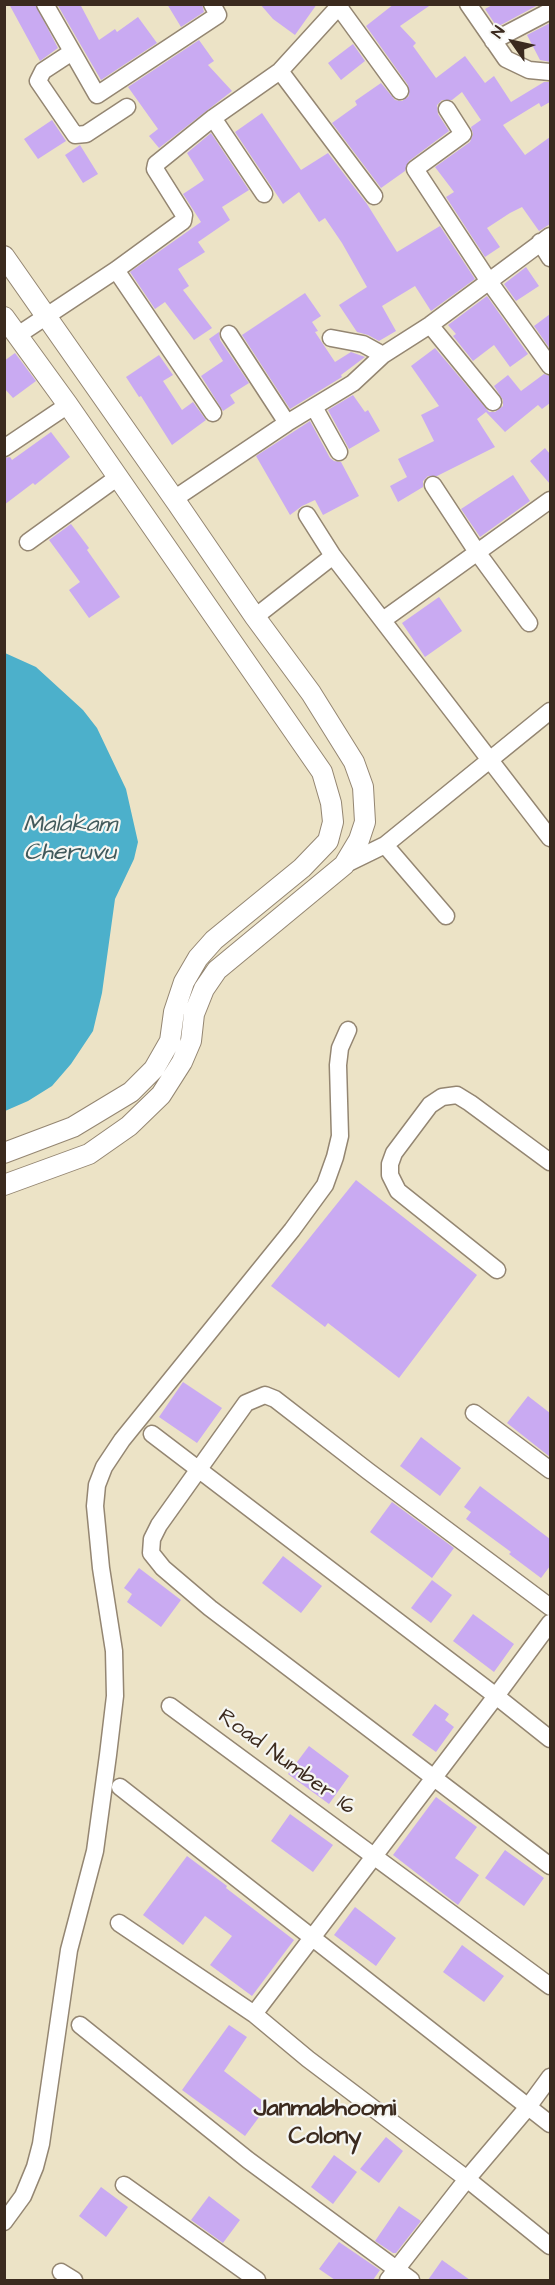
<!DOCTYPE html>
<style>
body{margin:0}
#map{position:relative;width:555px;height:2285px;overflow:hidden;background:#ece3c6;font-family:"Architects Daughter",sans-serif}
canvas{display:block}
.frame{position:absolute;inset:0;border:6px solid #3b2a1e;pointer-events:none}
.north{position:absolute;left:483px;top:12px;width:60px;height:60px;-webkit-text-stroke:4px #f6f6f2;paint-order:stroke;rotate:304deg;font-size:16px;font-weight:700;line-height:24px;text-align:center;color:#3b2a1e}
.north::after{content:'';display:block;margin:auto;width:21px;height:27px;background:#3b2a1e;clip-path:polygon(50% 0,100% 100%,50% 72%,0 100%)}
</style>
<div id="map">
<canvas width="555" height="2285"></canvas>
<div class="frame"></div>
<div class="north">N</div>
</div>
<script>
const g = document.querySelector('canvas').getContext('2d');
g.lineJoin = 'round';
function fillPath(path, color) {
  g.fillStyle = color;
  g.fill(path, 'evenodd');
}
function shape(rows) {
  const path = new Path2D();
  for (const r of rows) {
    path.moveTo(r[0], r[1]);
    for (let i = 2; i < r.length; i += 2) path.lineTo(r[i], r[i + 1]);
  }
  return path;
}
function trace(path, color, width, dash) {
  g.strokeStyle = color;
  g.lineWidth = width;
  g.lineCap = dash ? 'butt' : 'round';
  g.setLineDash(dash || []);
  g.stroke(path);
}
function label(font, color, halo, rows, align = 'center') {
  g.font = font + ' "Architects Daughter",sans-serif';
  g.lineWidth = 4.5;
  g.setLineDash([]);
  g.textBaseline = 'middle';
  g.strokeStyle = halo;
  g.fillStyle = color;
  for (const [text, x, y, turn = 0] of rows) {
    g.save();
    g.translate(x, y);
    g.rotate((+turn || 0) * Math.PI / 180);
    g.textAlign = isNaN(turn) ? turn : align;
    if (halo) g.strokeText(text, 0, 0);
    g.fillText(text, 0, 0);
    g.restore();
  }
}
const water = shape([
 [5,653,36,667,83,710,97,728,126,789,138,842,134,859,115,899,102,993,93,1031,71,1064,52,1086,28,1101,5,1111]
]);
const building = shape([
 [9,4,35,4,58,48,40,61],
 [57,4,80,4,99,40,115,29,117,32,138,17,157,43,101,80],
 [167,4,202,4,204,12,181,27],
 [260,4,317,4,295,35,273,19],
 [394,4,432,4,400,26,416,43,413,46,436,78,465,56,485,83,494,76,511,102,544,82,550,82,550,102,541,107,539,103,503,125,525,155,550,137,550,224,547,226,539,231,522,207,510,213,487,228,500,247,485,257,446,197,454,192,435,167,470,142,473,134,471,127,481,120,462,92,452,100,442,100,437,105,438,114,449,131,409,161,405,171,381,188,332,123,357,105,355,101,381,83,395,100,402,101,409,96,408,85,366,26],
 [494,4,540,4,497,27,485,9],
 [550,23,550,62,540,60,527,35],
 [199,40,214,61,208,65,232,91,159,148,149,136,158,129,128,87],
 [353,44,365,61,341,80,328,63],
 [262,113,301,170,328,153,367,204,397,252,440,226,475,279,431,311,415,286,382,306,396,331,379,341,368,335,357,332,339,305,367,287,342,243,325,218,319,222,299,192,283,204,235,132],
 [52,120,66,141,38,159,24,139],
 [211,133,249,190,222,207,230,220,198,242,205,252,178,269,189,286,183,290,212,328,194,340,165,302,155,309,130,272,201,222,183,194,204,180,187,153],
 [80,145,98,174,83,183,65,155],
 [526,267,539,286,516,301,504,284],
 [305,293,321,316,312,322,318,331,315,332,335,362,351,352,365,357,341,375,342,377,290,409,242,335],
 [487,296,528,354,510,367,494,345,473,361,453,336,456,334,448,325],
 [550,314,550,349,534,326],
 [219,332,220,340,249,383,230,395,235,403,223,411,201,376,223,361,209,339],
 [435,348,489,412,495,412,503,406,503,400,494,386,508,375,521,391,544,374,550,376,550,403,542,409,538,405,505,432,486,412,477,419,495,447,437,476,428,476,423,481,423,487,398,502,390,486,407,477,398,459,434,441,421,415,439,406,411,366],
 [15,353,36,381,13,398,4,388,4,361],
 [159,355,173,375,163,381,182,410,193,402,206,420,172,445,141,396,139,397,126,377],
 [353,395,365,412,368,410,380,431,349,449,328,410],
 [310,421,330,458,334,461,341,462,359,496,323,515,315,500,302,506,290,515,256,456],
 [51,432,70,457,35,485,33,483,4,505,4,458,10,457,12,460],
 [545,448,550,454,550,484,530,461],
 [513,475,530,501,480,537,461,509],
 [71,524,89,548,87,550,120,597,89,618,69,590,80,582,49,540],
 [439,597,462,631,425,657,402,623],
 [356,1180,477,1275,399,1378,328,1323,325,1327,271,1286],
 [183,1382,222,1408,197,1443,159,1417],
 [528,1396,550,1413,550,1457,507,1423],
 [421,1437,461,1468,440,1496,400,1466],
 [480,1486,550,1539,550,1566,541,1578,509,1554,511,1552,466,1519,471,1512,464,1507],
 [392,1502,454,1548,432,1578,370,1532],
 [283,1556,322,1586,301,1613,262,1583],
 [139,1568,181,1600,161,1627,127,1602,132,1594,124,1588],
 [432,1580,452,1595,431,1623,411,1608],
 [473,1614,514,1644,494,1672,453,1641],
 [435,1704,449,1714,445,1720,454,1727,436,1752,412,1735],
 [309,1746,349,1776,329,1804,288,1774],
 [436,1797,477,1827,455,1858,479,1875,458,1905,393,1855],
 [290,1814,333,1845,313,1872,271,1841],
 [505,1850,544,1878,524,1906,485,1878],
 [187,1856,227,1886,226,1888,294,1940,252,1996,210,1965,232,1936,205,1916,183,1945,143,1915],
 [355,1907,396,1938,376,1966,334,1935],
 [462,1945,504,1976,484,2002,443,1972],
 [229,2025,247,2037,224,2071,268,2105,245,2136,182,2090],
 [386,2137,403,2151,379,2183,360,2169],
 [334,2155,357,2172,333,2204,311,2187],
 [101,2187,128,2207,106,2237,79,2216],
 [209,2196,240,2220,223,2243,191,2220],
 [399,2206,421,2221,396,2253,393,2253,375,2241],
 [339,2242,380,2270,373,2280,335,2280,319,2269],
 [442,2260,470,2280,428,2280]
]);
const minor = shape([
 [45,4,97,95,218,15,212,4],
 [468,4,506,59,529,70,550,72],
 [339,7,400,91],
 [493,41,550,11],
 [72,52,43,71,38,81,75,135,86,134,127,107],
 [280,71,374,196],
 [447,109,463,134,415,169,488,280,550,366],
 [213,118,264,194],
 [540,242,550,258],
 [116,270,213,413],
 [430,325,493,402],
 [229,334,287,423],
 [18,335,116,270,183,221,184,215,155,169,156,164,213,118,280,71,341,4],
 [331,338,363,344,383,355],
 [314,407,339,452],
 [4,448,68,405],
 [433,485,477,552,529,623],
 [174,499,287,423,353,383,383,355,430,325,550,236],
 [307,515,333,556,550,838],
 [28,542,118,477],
 [255,617,333,556],
 [383,620,550,500],
 [385,845,550,711],
 [344,865,385,845,446,916],
 [497,1270,398,1191,390,1175,390,1164,394,1153,430,1105,442,1097,457,1095,470,1103,550,1162],
 [474,1413,550,1470],
 [152,1434,496,1696,254,2014],
 [550,1607,368,1471,275,1399,265,1395,246,1403,159,1525,152,1539,151,1553,163,1568,210,1608,550,1866],
 [550,1623,496,1696,550,1739],
 [170,1706,550,1986],
 [120,1787,550,2124],
 [119,1923,254,2014,308,2059,467,2179,550,2246],
 [80,2025,248,2160,411,2280],
 [124,2185,257,2280],
 [4,2222,23,2196,35,2167,41,2144,69,1950,95,1851,108,1755,115,1696,114,1651,101,1568,95,1506,97,1485,104,1467,122,1440,292,1230,325,1185,335,1157,340,1136,338,1065,340,1048,348,1030],
 [61,2272,74,2280],
 [388,2280,467,2179,528,2107,550,2077]
]);
const tertiary = shape([
 [4,256,177,503,255,617,311,693,354,762,363,787,365,822,359,840,344,865,217,970,204,989,194,1014,191,1041,182,1062,161,1095,129,1126,89,1154,4,1185],
 [4,317,68,405,322,772,331,803,333,822,328,841,302,868,214,940,198,958,184,982,174,1012,170,1041,154,1069,131,1092,73,1127,4,1153]
]);
const streetNames = [
 ["Road Number 16",286,1763,36]
];
const waterNames = [
 ["Malakam",70,826],
 ["Cheruvu",70,854]
];
const neighbourhoodNames = [
 ["Janmabhoomi",325,2110],
 ["Colony",325,2138]
];
fillPath(water, '#4cb0cb');
fillPath(building, '#c9aaf2');
trace(minor, '#948672', 19);
trace(tertiary, '#948672', 22);
trace(minor, '#fff', 16);
trace(tertiary, '#fff', 20);
label('22px', '#3b2a1e', '#f6f6f2', streetNames);
label('italic 24px', '#41595b', '#f6f6f2', waterNames);
label('bold 24px', '#3b2a1e', '#f6f6f2', neighbourhoodNames);
</script>
